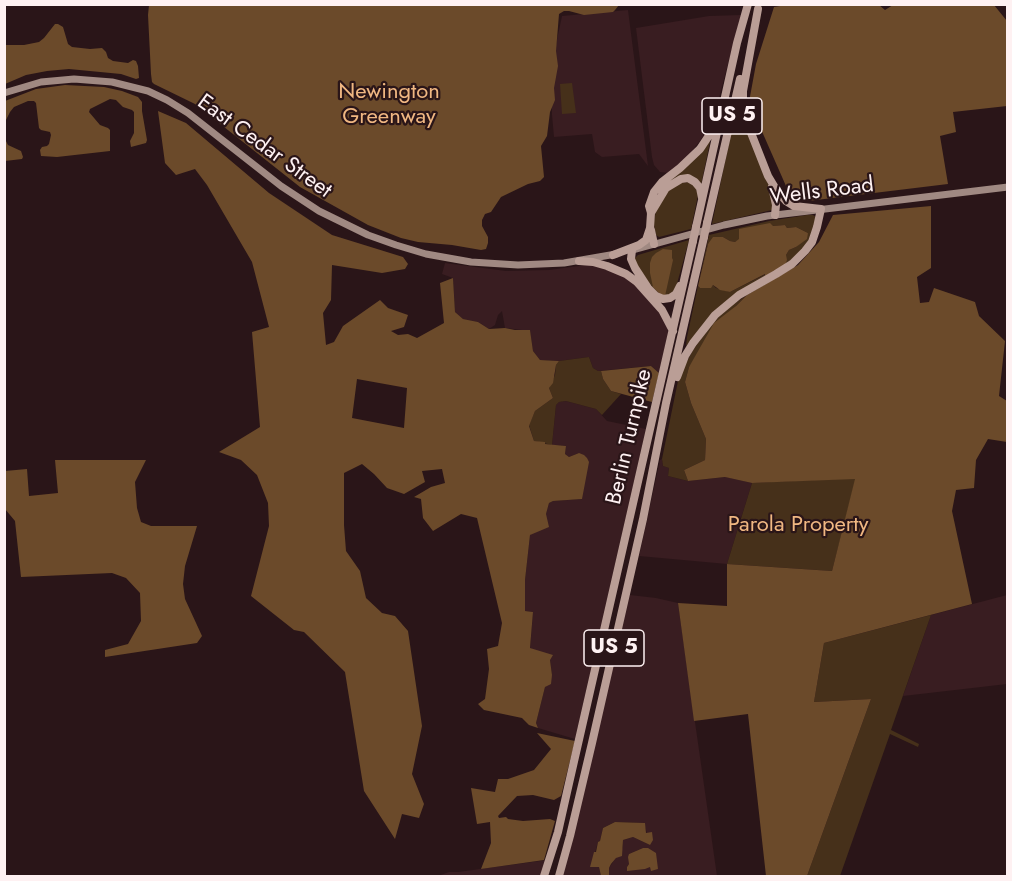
<!DOCTYPE html>
<style>
body{margin:0}
#map{position:relative;width:1012px;height:881px;overflow:hidden;background:#2a1518;font-family:Jost,sans-serif}
canvas{display:block}
.frame{position:absolute;inset:0;border:6px solid #fef1f2;pointer-events:none}
</style>
<div id="map">
<canvas width="1012" height="881"></canvas>
<div class="frame"></div>
</div>
<script>
const g = document.querySelector('canvas').getContext('2d');
g.lineJoin = 'round';
function fillPath(path, color) {
  g.fillStyle = color;
  g.fill(path, 'evenodd');
}
function shape(rows) {
  const path = new Path2D();
  for (const r of rows) {
    path.moveTo(r[0], r[1]);
    for (let i = 2; i < r.length; i += 2) path.lineTo(r[i], r[i + 1]);
  }
  return path;
}
function trace(path, color, width, dash) {
  g.strokeStyle = color;
  g.lineWidth = width;
  g.lineCap = dash ? 'butt' : 'round';
  g.setLineDash(dash || []);
  g.stroke(path);
}
function label(font, color, halo, rows, align = 'center') {
  g.font = font + ' Jost,sans-serif';
  g.lineWidth = 4.5;
  g.setLineDash([]);
  g.textBaseline = 'middle';
  g.strokeStyle = halo;
  g.fillStyle = color;
  for (const [text, x, y, turn = 0] of rows) {
    g.save();
    g.translate(x, y);
    g.rotate((+turn || 0) * Math.PI / 180);
    g.textAlign = isNaN(turn) ? turn : align;
    if (halo) g.strokeText(text, 0, 0);
    g.fillText(text, 0, 0);
    g.restore();
  }
}
const built = shape([
 [628,10,648,166,639,154,602,157,595,152,592,134,554,137,552,115,552,84,555,49,562,16],
 [741,15,715,113,710,126,700,141,686,158,668,173,660,172,654,165,652,157,636,28,709,16],
 [445,263,506,271,549,270,593,264,611,269,639,285,667,323,668,333,659,373,651,366,598,371,593,368,589,357,559,361,540,360,533,351,530,331,505,328,502,311,498,315,495,325,489,329,478,322,463,319,455,312,453,278,442,274],
 [566,401,596,409,607,421,646,429,575,739,538,728,536,723,545,687,552,675,550,660,530,648,533,612,525,611,525,580,530,535,546,514,549,503,553,501,582,499,579,453,569,457,565,454,566,446,552,445,556,405,559,402],
 [662,459,663,466,669,468,668,476,688,481,726,477,752,483,727,564,639,556,660,460],
 [630,595,656,598,678,603,717,876,609,876,609,868,623,847,623,840,633,837,650,845,644,823,615,822,603,828,600,841,598,842,591,867,599,867,601,876,562,876],
 [643,848,658,869,650,867,627,867,629,864,629,854],
 [1007,595,1007,684,903,696,931,615],
 [547,860,541,876,438,876,449,872,458,872]
]);
const green = shape([
 [572,83,576,113,562,114,560,84],
 [740,91,741,106,770,188,774,204,772,210,712,224],
 [708,142,710,142,701,185,696,179,666,185,665,183],
 [689,182,695,184,698,195,691,229,659,237,656,235,654,225,654,220,656,211,667,191,678,183],
 [807,215,813,215,816,217,815,230,805,248,785,265,786,255,789,250,796,247,808,233,796,227,787,228,785,225,773,226,735,242,730,241,723,237,708,244,698,286,700,288,710,288,713,285,716,288,730,292,766,274,765,276,712,315,686,346,687,337,709,235,769,221],
 [689,240,675,291,669,296,660,294,652,287,637,268,634,259,638,255],
 [747,295,736,306,689,367,685,382,691,403,706,439,705,460,684,470,688,481,668,476,669,468,663,466,662,459,678,381,684,367,693,350,713,322,725,310],
 [589,357,593,368,598,371,601,371,603,379,611,391,621,394,602,415,596,409,566,401,559,402,556,405,552,445,534,441,529,425,535,411,553,398,549,388,555,375,556,365,559,361],
 [856,478,832,571,727,564,752,483],
 [931,615,891,730,919,744,918,747,890,734,840,876,807,876,871,699,814,702,824,643]
]);
const forest = shape([
 [149,5,149,4,619,5,615,10,613,12,584,15,569,11,564,11,559,14,556,51,558,66,554,88,555,100,550,112,547,136,541,146,544,177,540,181,528,184,501,197,491,212,485,214,482,220,482,226,488,237,488,243,486,249,481,250,452,245,418,242,401,238,368,225,300,187,195,104,154,84,152,82,151,74,148,15],
 [786,5,879,5,885,10,893,5,994,5,1007,21,1007,106,953,112,956,132,940,136,948,184,808,201,786,186,749,102,756,64,774,7],
 [55,24,58,24,63,27,68,44,72,47,90,49,102,48,106,52,108,58,113,61,128,63,133,60,136,61,138,66,139,78,136,79,121,74,69,69,47,71,26,75,5,84,5,45,24,45,39,42,44,38],
 [65,85,104,87,122,91,138,97,142,102,142,111,147,140,146,143,131,147,130,141,134,133,134,112,132,110,123,107,116,100,110,99,90,109,89,112,100,125,108,128,110,130,110,151,57,157,41,156,40,150,42,147,47,146,49,144,51,135,50,132,41,130,39,128,36,103,34,101,28,101,14,107,10,112,5,122,5,101,36,89],
 [158,111,186,123,269,193,332,235,403,257,408,264,405,269,382,273,332,265,331,300,323,313,326,345,334,342,343,326,380,300,388,308,408,315,404,327,391,331,398,335,408,334,417,338,444,323,440,283,453,278,455,312,463,319,478,322,489,329,505,328,515,330,530,330,533,351,540,360,559,361,556,365,553,383,549,388,553,398,535,411,529,426,534,441,545,442,545,444,566,446,565,454,569,457,579,453,584,455,587,458,589,462,582,499,553,501,549,503,546,514,549,527,530,535,525,580,525,611,533,612,530,648,553,655,550,660,552,675,551,684,545,687,536,723,538,728,529,725,522,718,484,710,478,704,485,699,489,669,487,649,498,646,502,623,477,518,461,514,433,531,423,518,421,499,414,497,431,487,445,483,442,469,422,471,425,482,404,494,387,488,374,474,362,464,344,473,344,525,346,551,360,571,366,598,382,613,395,616,408,631,422,726,412,774,424,804,419,818,402,814,395,839,364,791,345,672,304,632,294,630,251,596,269,526,268,503,257,475,241,460,219,452,260,427,252,332,269,327,252,262,207,185,195,169,176,175,165,163],
 [357,379,407,388,404,428,352,418],
 [5,139,8,145,21,151,23,157,22,159,5,161],
 [931,206,931,268,917,277,920,303,929,302,934,288,975,302,979,316,1005,341,999,396,1007,401,1007,442,988,439,976,460,974,488,956,490,952,511,972,604,824,643,814,702,871,699,807,876,766,876,748,714,694,721,678,603,727,606,727,564,832,571,855,479,752,483,725,477,688,481,684,470,705,460,706,439,691,403,685,382,689,367,714,323,736,306,747,295,798,265,819,242,833,215],
 [770,223,773,226,785,225,787,228,796,227,808,233,807,239,796,247,789,250,786,255,787,260,785,265,765,276,765,274,730,292,720,290,713,285,711,288,700,288,698,286,708,244,713,237,723,237,730,241,735,242,739,239,739,229],
 [663,249,672,250,672,258,673,260,665,296,660,294,653,287,650,273,650,263,652,257,656,253],
 [651,366,659,373,652,402,611,391,603,379,601,371],
 [55,460,146,460,135,482,137,508,141,522,151,526,197,526,185,566,183,584,185,599,202,636,197,643,105,657,105,650,128,644,141,621,140,593,126,578,112,573,21,577,15,521,5,509,5,471,27,469,29,496,58,493],
 [537,733,575,741,561,796,554,800,533,795,517,796,498,816,499,818,506,817,508,819,523,821,550,819,555,821,544,860,481,869,491,843,490,822,477,824,471,788,495,792,498,779,508,779,534,770,551,749],
 [615,822,645,823,646,833,652,832,653,840,650,845,633,837,623,840,622,856,616,858,611,864,609,868,609,876,601,876,599,867,590,867,594,852,596,852,598,842,600,841,603,828],
 [643,848,648,848,656,853,658,869,651,871,650,867,645,869,627,871,627,867,629,864,628,857,629,854]
]);
const major = shape([
 [4,93,41,82,74,79,112,82,148,91,167,100,188,113,281,186,319,211,368,235,396,245,426,254,471,262,518,265,564,263,616,254],
 [633,250,724,225,767,216,1008,187]
]);
const highway = shape([
 [772,187,776,205,775,215],
 [651,213,666,188,681,179,688,178,695,182,700,188,702,198],
 [707,223,740,79],
 [696,227,737,43,748,4],
 [651,230,654,244],
 [632,250,631,259,635,268,648,288,656,296,663,299,670,298,676,294,680,286],
 [613,255,639,245,646,240,650,228,651,213,649,206,654,192,662,182,680,168,700,149,708,137,717,116],
 [579,261,593,262,607,266,626,274,637,282,662,310,673,331],
 [677,377,685,356,693,343,715,315,739,295,776,274,792,264,805,251,812,242,817,227,821,209,794,206,786,201,777,191,768,176,744,115,743,103,743,91,758,9],
 [544,876,558,832,567,792,693,241],
 [559,876,570,836,592,743,643,519,666,403,704,237]
]);
const highwayBridge = shape([
 [704,237,707,223],
 [693,241,696,227]
]);
const shields = [
 [732,116,60],
 [614,648,60]
];
const shieldNames = [
 ["US 5",732,116],
 ["US 5",614,648]
];
const parkNames = [
 ["Newington",389,93],
 ["Greenway",389,118],
 ["Parola Property",798,526]
];
const streetNames = [
 ["East Cedar Street",264,147,36],
 ["Wells Road",822,192,-7],
 ["Berlin Turnpike",630,437,-77]
];
fillPath(built, '#391d21');
fillPath(green, '#46301a');
fillPath(forest, '#6b4a2a');
trace(major, '#a08982', 7);
trace(highway, '#ba9e96', 8);
trace(highwayBridge, '#ba9e96', 8);
for (const [x, y, w] of shields) {
  const box = new Path2D();
  box.roundRect(x - w / 2, y - 18, w, 36, 4.5);
  g.fillStyle = '#2a1518';
  g.fill(box);
  trace(box, '#fef1f2', 1.5);
}
label('bold 21px', '#fef1f2', null, shieldNames);
label('22px', '#f0b782', '#2a1518', parkNames);
label('22px', '#fef1f2', '#2a1518', streetNames);
</script>
